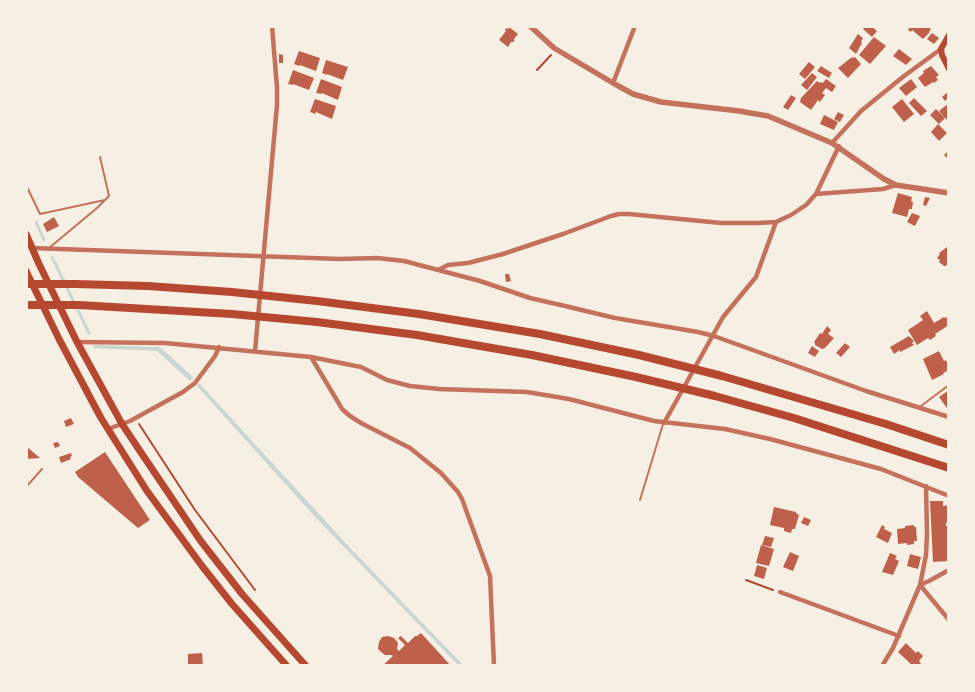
<!DOCTYPE html>
<style>
body{margin:0}
#map{position:relative;width:975px;height:692px;overflow:hidden;background:#f6efe4;font-family:Jost,sans-serif}
canvas{display:block}
.frame{position:absolute;inset:0;border:28px solid #f6efe4;pointer-events:none}
</style>
<div id="map">
<canvas width="975" height="692"></canvas>
<div class="frame"></div>
</div>
<script>
const g = document.querySelector('canvas').getContext('2d');
g.lineJoin = 'round';
function fillPath(path, color) {
  g.fillStyle = color;
  g.fill(path, 'evenodd');
}
function shape(rows) {
  const path = new Path2D();
  for (const r of rows) {
    path.moveTo(r[0], r[1]);
    for (let i = 2; i < r.length; i += 2) path.lineTo(r[i], r[i + 1]);
  }
  return path;
}
function trace(path, color, width, dash) {
  g.strokeStyle = color;
  g.lineWidth = width;
  g.lineCap = dash ? 'butt' : 'round';
  g.setLineDash(dash || []);
  g.stroke(path);
}
const water = shape([
 [93,345,160,347,194,378,190,381,157,351,94,348],
 [199,383,352,550,464,666,459,666,316,518,197,386]
]);
const stream = shape([
 [36,222,44,240],
 [52,257,89,333]
]);
const building = shape([
 [865,26,871,26,877,31,872,37,863,29],
 [907,26,927,26,931,29,929,32,929,33,923,39,912,30,911,32,908,30,909,28],
 [509,27,518,34,514,39,514,42,511,42,508,47,499,40,506,31,505,30,506,28,508,29],
 [932,33,939,38,934,44,927,39],
 [858,34,863,38,861,42,862,43,856,54,849,48],
 [874,37,886,46,870,64,859,55],
 [899,49,912,59,906,65,893,56],
 [299,51,320,58,316,71,300,65,299,66,294,64],
 [279,54,283,55,283,63,279,63],
 [852,57,853,58,855,57,861,64,848,78,838,68],
 [326,60,348,67,343,80,327,74,327,75,322,73],
 [809,62,815,67,805,79,799,74],
 [821,66,832,73,829,78,817,71],
 [931,66,939,75,936,77,938,80,934,83,933,82,925,87,918,78,924,73,923,71],
 [293,70,314,78,309,90,293,84,293,85,288,84],
 [812,73,817,77,807,90,801,85],
 [321,79,342,87,338,100,322,93,321,94,316,93],
 [826,79,836,86,832,92,826,88,822,93,825,95,820,102,818,100,811,110,800,102,801,98,817,81,820,83,821,82,823,83],
 [911,79,917,87,906,96,899,88],
 [949,91,949,101,947,99,945,101,942,97],
 [791,95,796,98,788,110,783,107],
 [914,98,927,111,921,116,909,103],
 [315,99,336,106,332,119,316,112,315,114,310,112],
 [902,99,914,114,904,122,892,107],
 [949,103,949,119,947,120,939,111],
 [936,109,945,118,939,124,930,115],
 [838,112,844,115,840,122,834,119],
 [824,115,838,122,834,130,820,124],
 [938,124,947,133,939,141,931,132],
 [949,150,949,160,944,155],
 [898,193,912,197,911,201,913,202,912,209,909,209,907,217,892,213],
 [925,197,930,198,926,206,923,205],
 [912,213,920,216,915,226,907,222],
 [54,217,59,226,47,232,43,224],
 [947,247,949,248,949,261,946,266,944,266,939,262,940,260,937,258,940,254,939,253],
 [505,274,509,274,511,281,506,282],
 [927,311,934,323,944,317,945,318,947,317,949,319,949,325,935,334,936,336,930,340,928,338,917,345,908,330,923,320,920,316],
 [827,326,831,330,828,334,834,338,825,348,822,349,815,345,815,343,814,342,820,333,822,334],
 [909,336,914,341,912,343,914,345,900,352,900,350,894,354,890,347],
 [845,343,850,347,841,357,836,353],
 [812,346,819,351,815,357,808,353],
 [939,351,944,361,946,360,949,367,949,370,943,373,944,374,932,380,923,359],
 [949,390,949,411,939,397],
 [71,418,74,424,66,427,64,421],
 [58,442,60,446,55,448,53,443],
 [26,446,40,458,26,459],
 [105,452,150,520,138,528,78,477,75,472],
 [71,453,72,456,70,457,71,459,61,463,59,457],
 [930,501,943,501,943,506,949,505,949,523,946,523,946,526,949,526,949,549,947,549,947,553,949,552,949,561,933,562],
 [774,507,796,512,796,513,799,515,795,529,792,529,791,533,784,531,784,528,770,525],
 [804,517,811,520,808,526,801,523],
 [882,525,885,527,884,529,892,533,888,543,876,537],
 [914,525,914,527,916,527,917,541,914,541,914,544,907,545,907,543,898,544,897,529,905,528,905,526],
 [765,536,774,538,771,547,762,545],
 [761,545,774,549,769,566,756,563],
 [790,552,799,556,793,571,783,567],
 [890,553,897,556,895,559,899,561,893,575,882,572],
 [910,554,921,557,918,569,907,566],
 [757,565,767,568,764,579,754,576],
 [421,633,451,666,382,666,393,656,391,655,385,655,380,651,378,649,379,642,382,637,388,636,394,638,398,643,397,649,399,651,405,645,398,638,401,636,408,643,415,636,417,636],
 [906,643,916,653,918,651,923,656,919,661,921,664,919,666,913,666,898,652],
 [202,653,203,666,188,666,188,654]
]);
const path = shape([
 [537,70,551,55],
 [139,424,195,510,255,590],
 [746,580,773,590]
]);
const service = shape([
 [26,185,40,214,105,200],
 [49,248,97,208,109,196,100,157],
 [921,406,949,385],
 [26,487,42,469],
 [640,500,663,424]
]);
const minor = shape([
 [613,83,635,26],
 [832,143,861,111,904,76,941,49],
 [816,194,883,189,896,185],
 [32,248,340,259,377,258,404,261,480,281,530,298,565,306,615,318,698,332,714,336,866,391,949,417],
 [438,270,448,265,468,263,503,254,563,234,611,216,619,214,629,214,721,223,758,223,776,222,791,215,806,205,816,194,839,146],
 [77,342,165,343,311,357,361,367,387,380,410,386,439,389,527,392,569,399,654,421,725,429,770,439,881,469,949,496],
 [255,351,277,105,277,88,272,26],
 [311,357,338,402,342,409,350,416,361,423,410,448,441,473,458,492,462,499,490,576,494,666],
 [664,423,723,317,756,277,776,222],
 [108,429,130,421,183,392,195,383,215,356,219,347],
 [949,570,929,581,920,585,949,620],
 [780,592,899,636],
 [882,666,893,648,920,585,926,555,927,533,926,486]
]);
const tertiary = shape([
 [530,26,554,48,613,83,633,94,661,102,739,111,768,116,832,143,884,179,896,185,949,193]
]);
const secondary = shape([
 [949,35,941,49,942,55,949,69]
]);
const trunk = shape([
 [26,234,39,264,77,342,122,424,142,454,200,540,242,594,306,666],
 [26,271,59,339,101,418,147,491,202,566,232,604,287,666]
]);
const motorway = shape([
 [26,284,75,284,148,286,232,292,317,301,419,314,540,334,639,355,722,376,886,424,949,445],
 [26,305,79,305,232,314,317,322,417,335,532,355,636,377,715,396,794,418,949,468]
]);
fillPath(water, '#c9d6d2');
trace(stream, '#c9d6d2', 3);
fillPath(building, '#bf614a');
trace(path, '#b5482f', 2);
trace(service, '#c5725c', 2);
trace(minor, '#c5725c', 4.5);
trace(tertiary, '#c5725c', 5.5);
trace(secondary, '#b5482f', 6);
trace(trunk, '#b5482f', 7);
trace(motorway, '#b5482f', 8);
</script>
